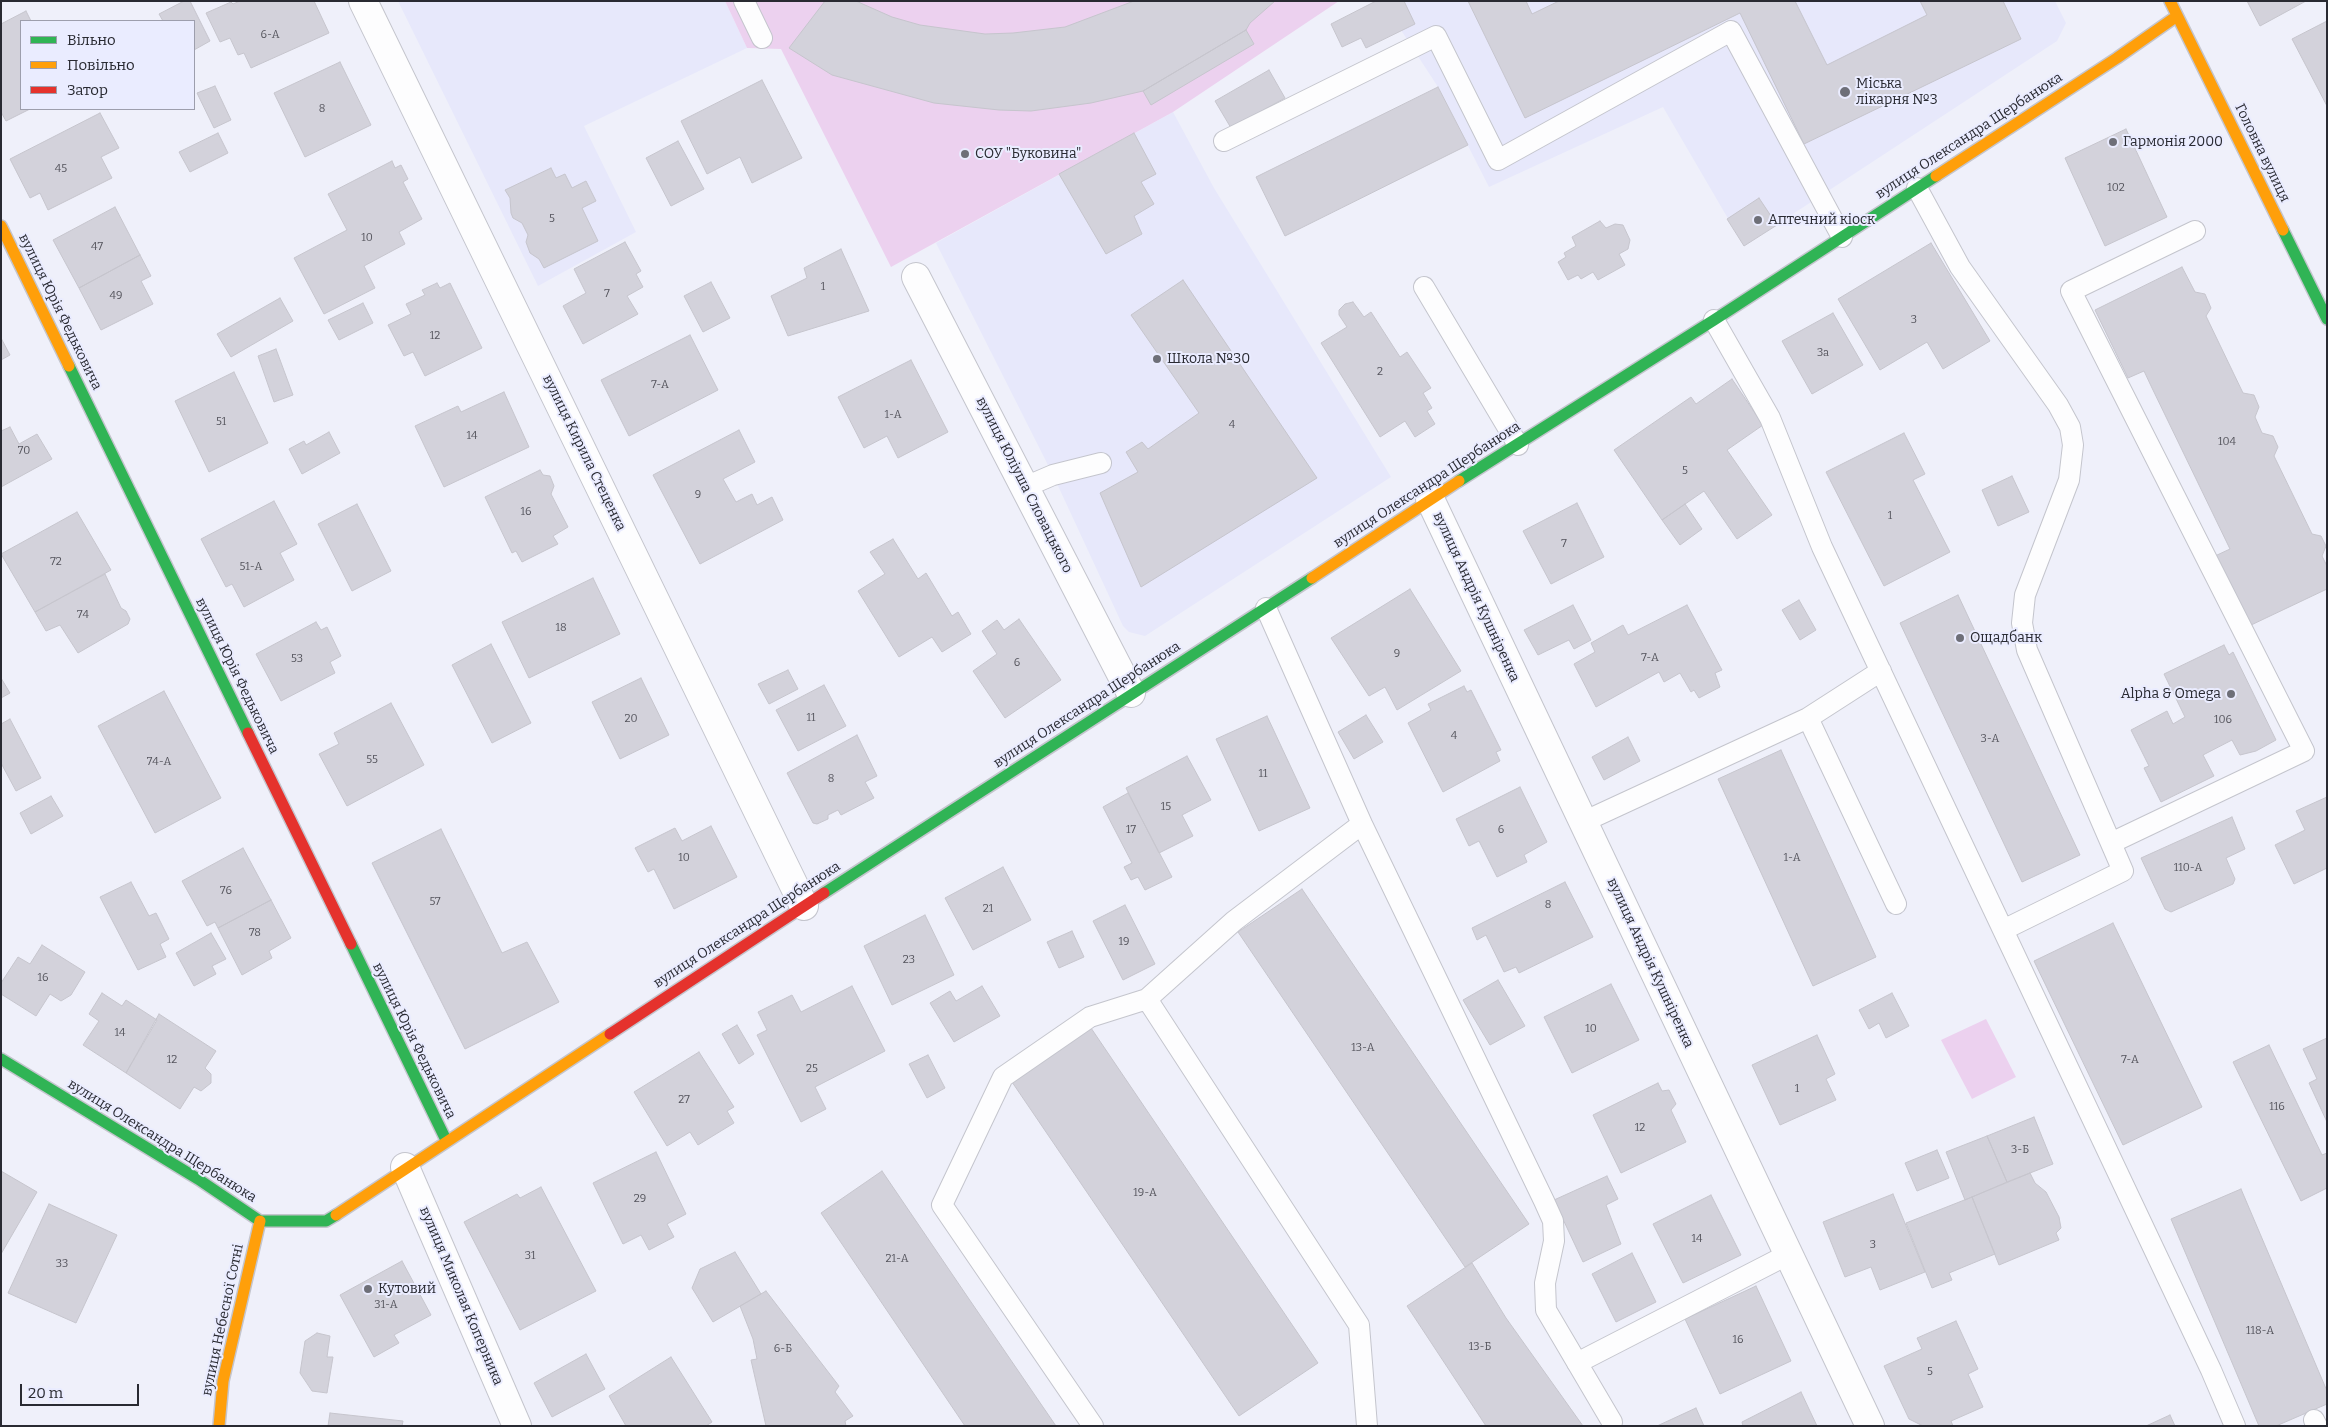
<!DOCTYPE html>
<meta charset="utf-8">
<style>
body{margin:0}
#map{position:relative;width:2328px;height:1427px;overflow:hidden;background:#eff0fa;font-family:Bitter,serif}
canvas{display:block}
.frame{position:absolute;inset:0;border:2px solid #292a32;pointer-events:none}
.legend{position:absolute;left:20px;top:20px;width:175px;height:90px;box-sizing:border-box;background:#eaecff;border:1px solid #9d9ead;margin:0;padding:6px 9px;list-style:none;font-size:15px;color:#292a32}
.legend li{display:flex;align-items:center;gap:10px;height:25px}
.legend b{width:25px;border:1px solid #9d9ead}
.scale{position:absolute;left:20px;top:1384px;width:119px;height:22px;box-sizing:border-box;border:2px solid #292a32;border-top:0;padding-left:6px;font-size:15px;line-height:18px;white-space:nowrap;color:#292a32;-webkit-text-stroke:4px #eaecff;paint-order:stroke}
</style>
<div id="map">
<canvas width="2328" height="1427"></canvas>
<div class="frame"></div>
<ul class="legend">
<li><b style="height:6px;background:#30b455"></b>Вільно</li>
<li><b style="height:6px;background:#ff9f0a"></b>Повільно</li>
<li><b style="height:6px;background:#e5322d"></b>Затор</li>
</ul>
<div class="scale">20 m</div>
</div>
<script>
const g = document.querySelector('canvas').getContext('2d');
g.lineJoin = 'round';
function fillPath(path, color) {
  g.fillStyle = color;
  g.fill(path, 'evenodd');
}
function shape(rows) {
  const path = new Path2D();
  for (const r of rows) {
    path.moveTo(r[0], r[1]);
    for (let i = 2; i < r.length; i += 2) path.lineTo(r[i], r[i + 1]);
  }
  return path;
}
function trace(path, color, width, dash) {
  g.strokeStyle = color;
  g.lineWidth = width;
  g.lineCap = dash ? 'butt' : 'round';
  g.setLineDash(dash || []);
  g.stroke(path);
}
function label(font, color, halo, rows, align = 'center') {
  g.font = font + ' Bitter,serif';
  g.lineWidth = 4;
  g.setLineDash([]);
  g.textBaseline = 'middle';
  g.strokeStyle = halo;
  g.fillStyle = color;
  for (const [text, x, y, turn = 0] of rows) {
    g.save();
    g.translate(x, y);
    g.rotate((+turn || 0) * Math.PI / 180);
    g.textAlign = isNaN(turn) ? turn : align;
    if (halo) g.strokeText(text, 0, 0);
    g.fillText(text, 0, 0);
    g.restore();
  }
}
const built = shape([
 [398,1,725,1,747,48,584,126,636,232,538,286],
 [1382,1,2055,1,2066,23,2057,41,1744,246,1663,107,1489,187,1438,87],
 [1173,112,1214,188,1391,477,1145,636,1129,632,1123,626,1053,475,936,243]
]);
const green = shape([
 [725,1,1339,1,1173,112,891,267,781,49,747,48],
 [1986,1019,2016,1077,1972,1099,1941,1040]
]);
const building = shape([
 [184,1,190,1,210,41,194,50,194,21,163,21,159,14,184,1],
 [240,1,314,1,329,33,251,68,244,53,238,55,230,38,220,42,206,13,231,2,233,4,240,1],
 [825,1,856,1,892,17,920,25,985,34,1013,33,1065,27,1134,1,1275,1,1250,23,1246,30,1143,91,1091,103,1031,111,999,110,934,103,832,75,789,48,825,1],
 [1376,1,1404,1,1415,24,1366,48,1361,38,1342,47,1331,24,1376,1],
 [1468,1,1526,1,1532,14,1559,1,1795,1,1827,65,1927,15,1920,1,2003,1,2021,39,1804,144,1740,13,1525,118,1468,1],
 [2247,1,2306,1,2260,26,2247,1],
 [26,11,31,21,21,21,21,109,30,109,6,121,1,112,1,24,26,11],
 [2327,21,2327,106,2292,39,2327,21],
 [1246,30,1254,44,1151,105,1143,91,1246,30],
 [340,62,371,125,305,157,274,93,340,62],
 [1269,70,1285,98,1231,128,1215,101,1269,70],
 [762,80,802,158,752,183,740,157,707,174,681,121,762,80],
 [215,86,231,120,214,128,197,93,215,86],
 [1438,87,1468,145,1285,236,1256,177,1438,87],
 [100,113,119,148,101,157,112,178,48,210,40,193,30,198,10,159,100,113],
 [2126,129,2167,217,2105,246,2065,158,2126,129],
 [218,133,228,153,190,172,179,152,218,133],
 [1134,133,1156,174,1141,182,1154,204,1134,216,1142,234,1106,254,1059,174,1134,133],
 [678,141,704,189,671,206,646,158,678,141],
 [392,161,395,168,401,165,408,179,403,182,422,219,399,232,405,244,364,266,375,288,324,314,294,258,347,230,328,194,392,161],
 [551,168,556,178,565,174,572,188,586,181,596,201,582,208,598,241,544,268,539,259,530,253,526,242,528,235,522,223,513,218,511,213,510,198,505,190,551,168],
 [1759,198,1777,225,1744,246,1727,219,1759,198],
 [115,207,140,255,79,288,53,240,115,207],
 [1600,221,1606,228,1615,224,1623,225,1630,240,1628,249,1619,254,1625,265,1598,280,1593,272,1581,279,1578,275,1568,280,1558,262,1566,257,1564,253,1576,246,1572,237,1600,221],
 [625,242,641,271,636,274,643,287,627,296,638,314,583,344,563,306,586,293,574,269,625,242],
 [1931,243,1990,341,1943,369,1927,342,1880,370,1838,299,1931,243],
 [841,249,869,311,788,336,771,296,807,278,804,268,841,249],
 [140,255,151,276,141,281,153,304,101,330,79,288,140,255],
 [2182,267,2195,292,2205,294,2211,308,2206,316,2243,393,2254,395,2259,407,2255,417,2262,433,2273,436,2278,447,2274,456,2312,534,2321,536,2326,546,2322,556,2327,566,2327,589,2249,626,2215,556,2230,549,2152,388,2144,371,2128,378,2095,310,2182,267],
 [1183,280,1317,478,1141,587,1100,493,1138,472,1126,452,1142,442,1148,449,1199,413,1131,315,1183,280],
 [711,282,730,318,703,332,684,296,711,282],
 [437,283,440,288,450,283,482,348,425,376,413,352,404,356,388,325,411,314,406,304,425,295,422,290,437,283],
 [280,298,293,321,231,357,217,334,280,298],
 [1353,302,1364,317,1371,312,1400,357,1407,352,1431,388,1423,393,1432,408,1427,411,1435,424,1415,437,1405,421,1380,437,1321,343,1347,327,1339,315,1339,310,1345,304,1353,302],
 [363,303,373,323,339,340,328,320,363,303],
 [1833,313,1863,365,1812,394,1782,341,1833,313],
 [690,335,718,390,629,436,601,380,690,335],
 [1,338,10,355,1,360,1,338],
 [276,349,293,395,274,402,258,356,276,349],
 [911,360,948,432,898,458,887,436,864,448,838,397,911,360],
 [234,372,268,443,209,472,175,401,234,372],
 [1732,379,1763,425,1727,450,1772,515,1737,539,1704,491,1662,520,1614,450,1691,397,1696,404,1732,379],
 [504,392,529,447,444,487,415,426,458,406,461,412,504,392],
 [10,427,19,444,37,434,52,459,1,487,1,431,10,427],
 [739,430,755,462,723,479,736,502,752,494,757,505,772,497,783,520,700,564,653,475,739,430],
 [329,432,340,453,302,474,289,449,304,441,306,445,329,432],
 [1904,433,1925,474,1913,480,1950,552,1884,586,1826,472,1904,433],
 [540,470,543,475,550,476,554,486,551,494,568,527,553,536,558,544,522,562,516,551,512,553,485,497,540,470],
 [2012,476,2029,512,1998,526,1982,490,2012,476],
 [274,501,297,544,280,553,294,580,244,607,232,584,226,587,201,539,274,501],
 [1577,503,1604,557,1551,584,1523,531,1577,503],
 [357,504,391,571,352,591,318,524,357,504],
 [1685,504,1702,529,1680,545,1662,520,1685,504],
 [77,512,111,570,35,612,1,554,77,512],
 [893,539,918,579,926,573,952,616,958,612,971,634,942,652,932,637,899,657,858,591,885,574,870,552,893,539],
 [105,574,121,608,126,611,130,619,128,624,78,653,60,625,46,631,35,612,105,574],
 [593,578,620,634,529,678,502,622,593,578],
 [1410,589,1461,671,1397,710,1385,687,1369,696,1331,638,1410,589],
 [1958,595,2080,855,2022,882,1900,623,1958,595],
 [1799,600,1816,630,1800,640,1782,610,1799,600],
 [1573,605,1591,640,1574,649,1569,640,1538,655,1524,630,1573,605],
 [1687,605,1722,670,1715,673,1720,687,1699,698,1694,690,1691,692,1680,673,1664,682,1659,672,1596,707,1574,664,1595,652,1591,643,1623,625,1628,635,1687,605],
 [1019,619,1061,680,1005,718,973,671,997,654,982,631,997,620,1004,630,1019,619],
 [316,622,321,630,327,627,341,656,330,662,335,673,281,701,256,654,316,622],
 [491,644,531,723,492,743,452,665,491,644],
 [2224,645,2229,655,2233,652,2276,740,2256,751,2240,755,2232,740,2203,755,2214,776,2161,802,2144,768,2149,766,2131,730,2167,711,2173,724,2185,717,2164,674,2224,645],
 [788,670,798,689,769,704,758,684,788,670],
 [1,678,10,693,1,698,1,678],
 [641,678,669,735,620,759,592,702,641,678],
 [824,685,846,726,798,751,776,710,824,685],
 [1464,686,1467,692,1471,690,1501,750,1496,752,1500,761,1443,792,1408,723,1431,710,1428,704,1464,686],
 [164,691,221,798,155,833,98,726,164,691],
 [391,703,424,765,347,806,319,754,339,744,334,733,391,703],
 [1366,715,1383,742,1354,759,1338,732,1366,715],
 [1267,716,1310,808,1259,831,1216,739,1267,716],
 [10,719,41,778,16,791,1,763,1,724,10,719],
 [857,735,877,776,865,782,874,798,841,815,838,810,828,815,828,819,817,824,813,823,787,773,857,735],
 [1628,737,1640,761,1604,780,1592,757,1628,737],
 [1781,750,1876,957,1813,986,1718,779,1781,750],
 [1187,756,1211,800,1182,815,1193,836,1159,853,1126,788,1187,756],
 [1520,787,1547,842,1524,855,1527,862,1497,877,1479,841,1469,846,1456,819,1520,787],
 [1128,793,1172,877,1145,890,1138,877,1131,880,1124,867,1132,863,1103,807,1128,793],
 [51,796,63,816,31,834,20,813,51,796],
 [2327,797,2327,868,2294,884,2275,845,2305,830,2296,811,2327,797],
 [2232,817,2245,849,2226,858,2235,879,2233,884,2171,912,2165,909,2141,858,2232,817],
 [711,826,737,877,674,909,654,869,648,872,635,848,675,828,682,841,711,826],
 [441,829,502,953,527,942,559,1002,465,1049,372,863,441,829],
 [243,848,271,900,218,928,215,922,207,926,182,881,243,848],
 [1003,867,1031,920,973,950,945,898,1003,867],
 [131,882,149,916,156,913,169,939,160,944,166,957,138,970,100,897,131,882],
 [1565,882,1593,937,1519,973,1516,967,1504,972,1486,935,1477,940,1472,928,1565,882],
 [1302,889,1529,1224,1465,1267,1238,932,1302,889],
 [271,900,291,938,269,951,272,958,242,975,218,928,271,900],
 [1125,905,1155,964,1123,980,1093,921,1125,905],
 [925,915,954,975,892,1005,864,946,925,915],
 [2113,923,2202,1107,2123,1145,2034,961,2113,923],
 [1072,931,1084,957,1059,968,1047,942,1072,931],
 [211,933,226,959,212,966,216,974,194,986,176,953,211,933],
 [42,945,85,972,71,995,61,1001,50,994,36,1016,1,994,1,983,18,957,30,964,42,945],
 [1498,980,1525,1026,1490,1045,1463,1000,1498,980],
 [1611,984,1639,1040,1572,1073,1544,1017,1611,984],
 [852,986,885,1051,815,1087,826,1109,801,1122,757,1035,767,1030,758,1012,792,995,801,1012,852,986],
 [982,986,1000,1016,954,1042,930,1003,950,991,956,1001,982,986],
 [102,993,122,1006,126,1000,157,1020,126,1073,83,1045,99,1021,89,1014,102,993],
 [1892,993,1909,1026,1886,1038,1879,1023,1869,1029,1859,1010,1892,993],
 [159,1014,216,1051,205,1068,211,1074,211,1083,201,1091,194,1087,180,1109,126,1073,159,1014],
 [737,1025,754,1054,739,1064,722,1034,737,1025],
 [1091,1028,1318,1363,1239,1416,1012,1082,1091,1028],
 [1817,1035,1835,1074,1826,1079,1836,1100,1780,1125,1752,1065,1817,1035],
 [2327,1038,2327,1122,2309,1083,2317,1079,2303,1049,2327,1038],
 [2269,1045,2322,1155,2327,1153,2327,1188,2301,1201,2233,1062,2269,1045],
 [699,1052,734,1107,727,1111,734,1123,698,1145,690,1132,667,1146,634,1092,699,1052],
 [928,1055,945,1088,927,1098,909,1064,928,1055],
 [1658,1083,1662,1091,1669,1090,1676,1104,1671,1110,1686,1142,1621,1173,1593,1115,1658,1083],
 [2034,1117,2053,1164,2007,1182,1987,1136,2034,1117],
 [1987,1136,2007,1182,1965,1200,1946,1152,1987,1136],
 [1937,1150,1949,1178,1917,1191,1905,1163,1937,1150],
 [656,1152,686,1214,667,1224,674,1237,649,1250,641,1235,623,1244,593,1183,656,1152],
 [1,1171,37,1192,1,1254,1,1171],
 [882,1171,969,1299,1056,1426,965,1426,821,1213,882,1171],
 [2030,1173,2035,1183,2046,1192,2059,1217,2061,1228,2056,1233,2059,1240,1999,1265,1972,1197,2030,1173],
 [1607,1176,1618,1199,1606,1205,1621,1244,1583,1262,1554,1200,1607,1176],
 [541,1187,596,1291,520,1330,464,1222,517,1194,520,1198,541,1187],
 [2241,1189,2327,1391,2327,1404,2276,1426,2259,1426,2171,1219,2241,1189],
 [1893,1194,1925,1272,1880,1290,1871,1267,1845,1277,1823,1222,1893,1194],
 [1711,1195,1741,1255,1683,1283,1653,1224,1711,1195],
 [1972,1197,1995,1254,1949,1273,1952,1280,1932,1288,1906,1223,1972,1197],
 [49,1204,117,1235,76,1323,8,1293,49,1204],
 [735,1252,761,1294,713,1322,692,1288,700,1269,735,1252],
 [1632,1253,1656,1302,1616,1322,1592,1274,1632,1253],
 [402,1261,431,1315,394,1335,399,1343,374,1357,340,1295,402,1261],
 [1472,1263,1506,1318,1583,1426,1486,1426,1407,1306,1472,1263],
 [1756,1286,1791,1361,1720,1394,1685,1319,1756,1286],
 [766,1291,839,1386,835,1392,853,1416,845,1421,846,1426,766,1426,751,1360,757,1359,753,1339,740,1306,766,1291],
 [1956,1321,1978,1369,1968,1374,1983,1407,1951,1421,1953,1426,1923,1426,1909,1419,1884,1366,1922,1349,1917,1338,1956,1321],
 [317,1333,330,1336,327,1357,333,1357,327,1393,312,1391,300,1373,305,1341,317,1333],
 [586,1354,605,1389,552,1417,534,1383,586,1354],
 [671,1357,712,1422,706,1426,626,1426,609,1396,671,1357],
 [1801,1392,1817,1426,1743,1426,1742,1422,1801,1392],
 [1696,1408,1704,1426,1657,1426,1696,1408],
 [330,1413,403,1421,402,1426,328,1426,330,1413],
 [2170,1415,2175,1426,2146,1426,2170,1415]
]);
const lane = shape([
 [744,1,762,38],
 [1224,141,1436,36,1498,160,1731,31,1842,237],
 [1917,188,1960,267,2058,405,2070,427,2073,445,2069,480,2025,595,2022,623,2027,650,2123,871,2003,930],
 [1424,287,1518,445],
 [1714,320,1770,418,1822,547,2211,1370,2235,1426],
 [1025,487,1053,475,1101,463],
 [1266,608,1362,824,1544,1201,1553,1221,1554,1241,1545,1283,1546,1310,1612,1422],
 [1808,718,1896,904],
 [1583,822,1808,718,1881,671],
 [1362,824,1234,921,1147,999,1359,1325,1367,1426],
 [2111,843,2304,751,2071,291,2195,231],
 [1577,1363,1789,1254],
 [2314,1420,2317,1426],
 [1093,1426,942,1205,1003,1077,1090,1017,1147,999]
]);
const street = shape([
 [363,1,804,906],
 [916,277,1131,693],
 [1430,499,1870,1426],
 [405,1167,517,1426]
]);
const fast = shape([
 [2283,230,2327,319],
 [69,366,248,733],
 [1459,481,1714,320,1936,176],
 [824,893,1312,578],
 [351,944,446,1140],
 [1,1059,198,1179,260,1221,326,1221,336,1215]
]);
const slow = shape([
 [2170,1,2283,230],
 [1936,176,2117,58,2177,16],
 [1,226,69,366],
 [1312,578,1459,481],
 [336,1215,610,1034],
 [219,1426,223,1381,260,1221]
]);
const jam = shape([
 [248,733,351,944],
 [610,1034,824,893]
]);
const markers = [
 [1845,92,6,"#6e6f78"],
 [2113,142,5,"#6e6f78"],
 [965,154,5,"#6e6f78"],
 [1758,220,5,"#6e6f78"],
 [1157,359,5,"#6e6f78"],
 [1960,638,5,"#6e6f78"],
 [2231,694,5,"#6e6f78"],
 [368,1289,5,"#6e6f78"]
];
const numberNames = [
 ["6-А",270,35],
 ["8",322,109],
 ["45",61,169],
 ["102",2116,188],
 ["5",552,219],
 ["10",367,238],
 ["47",97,247],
 ["1",823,287],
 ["7",607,294],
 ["49",116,296],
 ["3",1914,320],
 ["12",435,336],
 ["3а",1823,353],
 ["2",1380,372],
 ["7-А",660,385],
 ["1-А",893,415],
 ["51",221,422],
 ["4",1232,425],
 ["14",472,436],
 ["104",2227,442],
 ["70",24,451],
 ["5",1685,471],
 ["9",698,495],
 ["16",526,512],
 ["1",1890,516],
 ["7",1564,544],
 ["72",56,562],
 ["51-А",251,567],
 ["74",83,615],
 ["18",561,628],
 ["9",1397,654],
 ["7-А",1650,658],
 ["53",297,659],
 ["6",1017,663],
 ["11",811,718],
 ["20",631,719],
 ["106",2223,720],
 ["4",1454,736],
 ["3-А",1990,739],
 ["55",372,760],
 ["74-А",159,762],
 ["11",1263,774],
 ["8",831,779],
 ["15",1166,807],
 ["17",1131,830],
 ["6",1501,830],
 ["10",684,858],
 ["1-А",1792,858],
 ["110-А",2188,868],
 ["76",226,891],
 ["57",435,902],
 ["8",1548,905],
 ["21",988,909],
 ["78",255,933],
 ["19",1124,942],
 ["23",909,960],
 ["16",43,978],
 ["10",1591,1029],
 ["14",120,1033],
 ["13-А",1363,1048],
 ["12",172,1060],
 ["7-А",2130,1060],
 ["25",812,1069],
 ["1",1797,1089],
 ["27",684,1100],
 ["116",2277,1107],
 ["12",1640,1128],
 ["3-Б",2020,1150],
 ["19-А",1145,1193],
 ["29",640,1199],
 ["14",1697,1239],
 ["3",1873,1245],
 ["31",530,1256],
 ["21-А",897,1259],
 ["33",62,1264],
 ["31-А",386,1305],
 ["118-А",2260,1331],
 ["16",1738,1340],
 ["13-Б",1480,1347],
 ["6-Б",783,1349],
 ["5",1930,1372]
];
const poiNames = [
 ["Міська",1856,84],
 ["лікарня №3",1856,100],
 ["Гармонія 2000",2123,142],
 ["СОУ \"Буковина\"",975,154],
 ["Аптечний кіоск",1768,220],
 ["Школа №30",1167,359],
 ["Ощадбанк",1970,638],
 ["Alpha & Omega",2221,694,"right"],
 ["Кутовий",378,1289]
];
const streetNames = [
 ["вулиця Олександра Щербанюка",1969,136,-33],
 ["Головна вулиця",2262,153,64],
 ["вулиця Юрія Федьковича",60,312,64],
 ["вулиця Кирила Стеценка",584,453,64],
 ["вулиця Юліуша Словацького",1024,485,63],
 ["вулиця Олександра Щербанюка",1427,485,-33],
 ["вулиця Андрія Кушніренка",1476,597,65],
 ["вулиця Юрія Федьковича",237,676,64],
 ["вулиця Олександра Щербанюка",1087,705,-33],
 ["вулиця Олександра Щербанюка",747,925,-33],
 ["вулиця Андрія Кушніренка",1650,963,65],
 ["вулиця Юрія Федьковича",414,1041,64],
 ["вулиця Олександра Щербанюка",162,1141,32],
 ["вулиця Миколая Коперника",461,1296,67],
 ["вулиця Небесної Сотні",223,1320,-78]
];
fillPath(built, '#e7e8fb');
fillPath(green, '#ecd1ef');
fillPath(building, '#d3d2db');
trace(building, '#c6c5cd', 1);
trace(lane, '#c4c5cd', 22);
trace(street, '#c4c5cd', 30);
trace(fast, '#c4c5cd', 14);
trace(slow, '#c4c5cd', 14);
trace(jam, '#c4c5cd', 14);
trace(lane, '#fdfdfe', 20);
trace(street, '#fdfdfe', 28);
trace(fast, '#30b455', 11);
trace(slow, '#ff9f0a', 11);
trace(jam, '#e5322d', 11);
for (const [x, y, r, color] of markers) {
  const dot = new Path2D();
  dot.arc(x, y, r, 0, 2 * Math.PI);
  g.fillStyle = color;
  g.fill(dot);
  trace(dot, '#eaecff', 2);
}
label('11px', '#54545c', null, numberNames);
label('14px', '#292a32', '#eaecff', poiNames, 'left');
label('14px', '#292a32', '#eaecff', streetNames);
</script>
